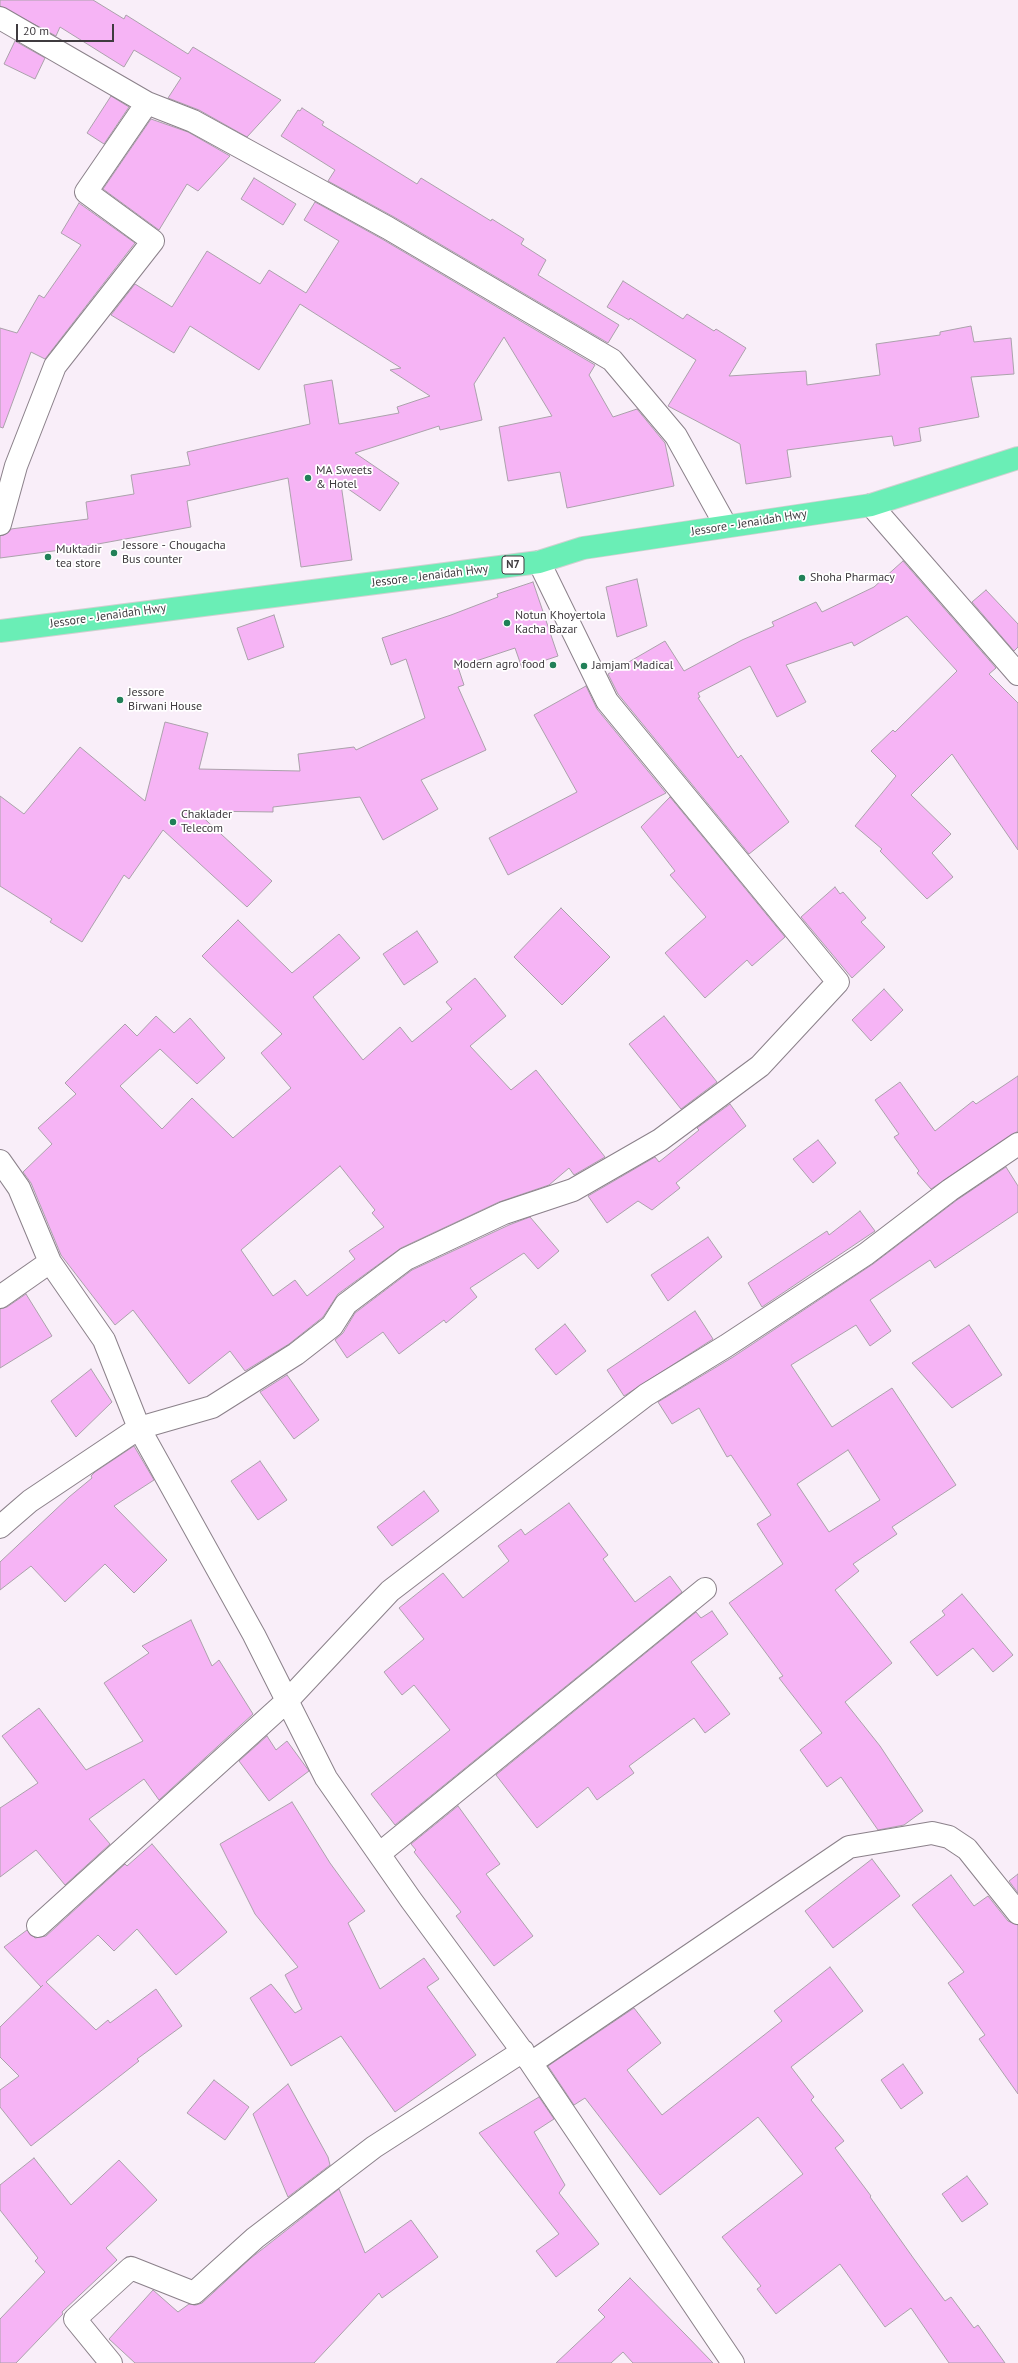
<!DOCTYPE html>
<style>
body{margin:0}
#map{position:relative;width:1018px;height:2363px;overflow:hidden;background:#f9eef9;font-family:"PT Sans",sans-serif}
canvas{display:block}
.scale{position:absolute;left:16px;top:24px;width:98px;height:18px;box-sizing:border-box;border:2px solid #3f3b3f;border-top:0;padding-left:5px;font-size:12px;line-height:14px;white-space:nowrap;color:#3f3b3f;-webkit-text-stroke:3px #fff;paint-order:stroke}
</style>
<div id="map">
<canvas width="1018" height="2363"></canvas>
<div class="scale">20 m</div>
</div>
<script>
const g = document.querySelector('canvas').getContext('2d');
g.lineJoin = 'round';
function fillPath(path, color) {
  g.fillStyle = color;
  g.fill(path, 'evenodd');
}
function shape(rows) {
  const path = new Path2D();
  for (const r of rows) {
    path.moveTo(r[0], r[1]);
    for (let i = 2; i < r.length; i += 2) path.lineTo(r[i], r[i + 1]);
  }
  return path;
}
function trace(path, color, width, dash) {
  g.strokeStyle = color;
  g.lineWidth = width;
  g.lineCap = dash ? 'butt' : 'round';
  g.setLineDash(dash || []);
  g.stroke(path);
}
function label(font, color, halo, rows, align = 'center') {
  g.font = font + ' "PT Sans",sans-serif';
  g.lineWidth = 3.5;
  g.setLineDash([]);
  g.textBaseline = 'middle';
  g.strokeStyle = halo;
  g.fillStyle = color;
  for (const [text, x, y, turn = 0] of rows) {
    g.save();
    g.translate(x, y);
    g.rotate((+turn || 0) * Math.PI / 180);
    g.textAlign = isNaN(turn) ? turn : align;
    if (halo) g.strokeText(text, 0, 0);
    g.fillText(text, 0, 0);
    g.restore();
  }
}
const building = shape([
 [0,0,93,0,124,19,126,15,188,54,193,47,281,100,247,137,199,110,168,98,181,78,134,50,124,67,60,27,56,36,0,6,0,0],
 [15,41,45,58,35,79,4,64,15,41],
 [111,96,129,107,104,144,87,133,111,96],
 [302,108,324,122,322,125,417,184,421,178,491,221,492,219,524,239,521,244,546,260,538,275,619,325,608,343,394,217,328,181,335,170,281,136,298,110,300,111,302,108],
 [151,119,188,132,230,156,198,191,187,184,159,230,103,189,151,119],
 [254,178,296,204,283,225,241,199,254,178],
 [315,202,382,239,595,365,589,375,613,417,637,409,665,443,674,486,567,508,560,472,508,481,499,427,552,416,504,337,474,384,482,420,440,430,439,426,355,453,399,483,380,511,341,484,352,560,301,567,288,478,187,501,191,527,76,548,0,558,0,536,8,533,11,529,88,519,86,502,134,494,131,475,190,465,187,452,310,424,304,385,332,380,339,424,399,413,397,407,430,396,390,370,401,368,300,304,259,370,190,326,174,353,111,315,135,284,172,307,207,251,260,284,269,270,306,293,339,241,304,220,315,202],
 [79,203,135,243,45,359,31,352,3,428,0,427,0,328,17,333,39,295,44,298,81,245,61,233,79,203],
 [623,281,683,319,687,314,714,331,716,329,746,348,729,376,806,371,807,385,880,375,876,344,940,335,940,332,971,326,974,342,1011,338,1014,374,971,377,979,417,919,428,921,441,894,446,892,436,787,450,791,477,746,484,740,444,668,406,696,360,630,318,629,320,607,307,623,281],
 [903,561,996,668,989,674,1018,703,1018,850,952,754,911,795,951,834,932,853,953,877,927,899,880,851,882,849,855,826,896,776,871,751,893,730,895,732,957,671,907,616,854,646,852,642,786,665,806,702,777,717,750,666,698,693,700,697,698,698,738,758,741,755,789,822,749,854,618,694,608,674,665,641,684,671,742,640,774,626,772,622,816,602,822,612,874,587,903,561],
 [637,579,647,626,617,637,606,587,637,579],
 [533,582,558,656,522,668,515,648,458,667,464,685,458,687,486,750,421,780,438,809,383,840,360,797,273,807,273,812,196,811,272,881,247,907,163,830,129,879,124,875,82,942,50,922,52,919,0,886,0,796,24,814,80,747,145,801,165,722,208,733,199,769,300,771,298,754,354,747,356,750,425,718,406,659,391,665,382,638,451,615,498,597,497,594,533,582],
 [986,590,1018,624,1018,647,1014,651,972,602,986,590],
 [274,615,284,647,248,660,237,628,274,615],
 [586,686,597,709,666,793,508,875,489,838,577,792,534,715,586,686],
 [670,797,785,937,752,966,747,960,705,998,665,953,706,917,670,875,675,871,641,827,670,797],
 [835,887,840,894,843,892,866,918,861,922,885,947,852,978,801,917,835,887],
 [561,908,610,957,562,1005,514,957,561,908],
 [238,920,292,973,339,934,360,958,313,997,363,1060,400,1027,412,1042,452,1009,446,1002,475,978,506,1016,470,1046,511,1090,536,1070,605,1157,574,1175,569,1168,549,1185,499,1202,401,1248,338,1294,323,1317,289,1344,245,1371,230,1351,189,1384,133,1310,115,1325,61,1255,31,1183,23,1172,52,1144,38,1128,76,1094,65,1083,125,1024,137,1036,156,1016,174,1033,190,1018,225,1058,197,1084,160,1049,120,1086,162,1129,192,1098,233,1138,291,1088,261,1053,282,1034,202,956,238,920],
 [340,1166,375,1210,372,1213,384,1227,349,1251,355,1259,307,1296,295,1280,273,1296,241,1250,340,1166],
 [417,931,438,962,404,985,383,954,417,931],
 [884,989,903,1010,871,1041,852,1020,884,989],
 [664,1016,717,1082,681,1109,629,1044,664,1016],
 [1018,1076,1018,1131,931,1189,917,1173,919,1171,894,1137,899,1134,875,1100,900,1082,935,1131,973,1101,976,1104,1018,1076],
 [730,1104,746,1126,676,1183,680,1188,652,1210,638,1201,607,1223,588,1196,655,1157,659,1162,699,1130,697,1128,730,1104],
 [818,1140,836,1163,813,1183,793,1159,818,1140],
 [1006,1167,1018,1186,1018,1212,935,1268,930,1260,870,1300,891,1331,870,1346,856,1325,791,1365,832,1427,892,1388,956,1485,892,1527,897,1534,853,1564,859,1571,835,1590,892,1663,845,1702,880,1746,923,1811,904,1825,878,1830,841,1777,827,1787,800,1750,822,1733,779,1678,783,1676,729,1603,783,1564,757,1524,771,1515,731,1455,727,1457,699,1408,672,1424,658,1402,733,1357,873,1264,957,1200,1006,1167],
 [848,1450,880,1500,829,1532,797,1484,848,1450],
 [860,1211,875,1231,762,1307,748,1283,827,1231,829,1235,860,1211],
 [530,1217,559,1251,538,1269,524,1253,470,1288,477,1297,446,1323,444,1320,399,1354,383,1332,347,1358,335,1340,343,1333,355,1313,412,1270,509,1225,530,1217],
 [708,1237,722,1257,668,1301,651,1275,708,1237],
 [26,1294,52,1336,0,1368,0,1309,7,1307,26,1294],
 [695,1311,713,1339,624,1396,607,1370,695,1311],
 [565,1324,586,1351,556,1375,535,1349,565,1324],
 [969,1325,1002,1375,952,1408,912,1363,969,1325],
 [91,1369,112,1402,76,1437,51,1401,91,1369],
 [287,1375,319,1420,294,1439,260,1392,287,1375],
 [134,1446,154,1480,114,1506,167,1560,134,1593,105,1564,65,1602,31,1566,0,1590,0,1562,69,1497,92,1478,91,1476,95,1472,134,1446],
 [260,1461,287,1500,258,1520,231,1481,260,1461],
 [424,1491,439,1511,392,1546,377,1527,424,1491],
 [569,1503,608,1555,603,1559,635,1602,670,1576,682,1592,395,1825,371,1794,450,1730,414,1685,402,1695,384,1672,424,1639,399,1608,443,1573,463,1598,509,1561,498,1546,521,1529,525,1535,569,1503],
 [962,1594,1013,1655,993,1672,973,1648,937,1676,910,1642,945,1615,942,1611,962,1594],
 [712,1611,728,1634,691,1662,730,1714,705,1733,694,1718,629,1766,634,1773,597,1800,588,1787,537,1828,496,1775,696,1612,701,1618,712,1611],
 [191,1620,212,1666,219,1660,253,1714,159,1800,144,1779,89,1819,110,1844,65,1885,36,1850,0,1877,0,1808,38,1783,2,1736,39,1708,86,1770,143,1741,104,1683,149,1653,142,1646,191,1620],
 [267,1736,276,1750,287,1741,309,1771,269,1801,239,1761,267,1736],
 [292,1802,330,1863,365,1911,348,1923,380,1989,424,1958,439,1979,427,1987,476,2055,395,2112,341,2036,291,2066,250,1998,271,1984,295,2013,302,2009,285,1975,298,1967,255,1914,220,1844,292,1802],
 [458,1806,500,1864,486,1874,533,1936,494,1966,456,1916,461,1912,414,1852,416,1850,411,1844,458,1806],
 [152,1844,227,1932,176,1975,137,1929,114,1951,98,1935,46,1982,96,2030,108,2020,110,2023,156,1989,182,2026,137,2059,139,2061,31,2146,0,2107,0,2090,19,2076,0,2057,0,2027,43,1985,41,1987,4,1947,27,1930,35,1938,46,1936,125,1864,127,1866,152,1844],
 [872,1859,900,1896,833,1948,805,1911,872,1859],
 [1018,1874,1018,1893,1009,1881,1018,1874],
 [951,1875,974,1906,988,1896,1008,1921,1018,1925,1018,2094,979,2039,985,2035,948,1983,964,1972,912,1905,951,1875],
 [830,1967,863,2011,791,2067,814,2097,811,2100,844,2141,835,2148,871,2196,870,2197,914,2259,945,2301,951,2297,974,2328,978,2325,1005,2363,949,2363,911,2308,885,2327,840,2264,776,2314,757,2289,761,2286,722,2237,803,2174,758,2117,660,2195,585,2098,574,2105,548,2066,634,2008,661,2043,627,2070,662,2115,782,2021,774,2011,830,1967],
 [903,2064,923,2093,901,2109,881,2080,903,2064],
 [214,2080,249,2107,225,2140,187,2113,214,2080],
 [288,2084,328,2157,330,2165,288,2197,253,2114,288,2084],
 [539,2097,554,2119,534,2132,565,2185,559,2193,599,2244,556,2277,536,2251,559,2234,479,2133,539,2097],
 [34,2158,71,2205,119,2160,157,2200,106,2248,117,2260,62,2312,63,2314,16,2363,0,2363,0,2319,45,2272,35,2261,38,2258,0,2210,0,2185,34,2158],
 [967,2176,988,2204,962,2222,942,2194,967,2176],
 [339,2189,365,2253,411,2220,438,2257,382,2298,379,2293,314,2363,135,2363,109,2339,153,2290,178,2312,189,2304,196,2305,202,2303,251,2258,339,2189],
 [630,2278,684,2333,713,2363,633,2363,623,2352,611,2363,556,2363,605,2317,598,2310,630,2278]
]);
const minor = shape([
 [0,18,147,103,193,121,388,228,612,360,676,436,726,526],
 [871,505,1018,674],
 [0,524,16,466,55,366,153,241,86,192,147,103],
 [0,1161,19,1188,50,1262,104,1340,139,1428,254,1635,326,1778,411,1900,531,2063,733,2363],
 [0,1297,50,1262],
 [0,1527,30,1501,139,1428,212,1407,296,1354,332,1326,346,1304,406,1259,504,1213,573,1190,660,1140,760,1066,838,982,607,701,539,562],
 [379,1854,705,1589],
 [38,1926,287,1701,390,1591,646,1395,726,1346,866,1254,950,1190,1018,1144],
 [531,2063,849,1847,932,1833,949,1837,967,1849,1018,1913],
 [111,2363,75,2319,131,2268,194,2293,255,2238,374,2147,523,2051]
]);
const trunk = shape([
 [0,631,539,562,583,548,871,505,1018,458]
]);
const markers = [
 [308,478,4,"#218058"],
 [114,553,4,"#218058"],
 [48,557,4,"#218058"],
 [802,578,4,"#218058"],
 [507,623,4,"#218058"],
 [553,665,4,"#218058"],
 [584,666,4,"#218058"],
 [120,700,4,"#218058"],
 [173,822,4,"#218058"]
];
const shields = [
 [513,565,22]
];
const shieldNames = [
 ["N7",513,565]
];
const poiNames = [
 ["MA Sweets",316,471],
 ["& Hotel",316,485],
 ["Jessore - Chougacha",122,546],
 ["Bus counter",122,560],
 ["Muktadir",56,550],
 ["tea store",56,564],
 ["Shoha Pharmacy",810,578],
 ["Notun Khoyertola",515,616],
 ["Kacha Bazar",515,630],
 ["Modern agro food",545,665,"right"],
 ["Jamjam Madical",592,666],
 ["Jessore",128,693],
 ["Birwani House",128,707],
 ["Chaklader",181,815],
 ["Telecom",181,829]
];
const streetNames = [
 ["Jessore - Jenaidah Hwy",749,523,-9],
 ["Jessore - Jenaidah Hwy",430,576,-7],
 ["Jessore - Jenaidah Hwy",108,616,-8]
];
fillPath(building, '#f6b4f5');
trace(building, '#aba1ab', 1);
trace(minor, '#8b818a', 24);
trace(trunk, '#d1d0d1', 24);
trace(minor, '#fff', 22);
trace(trunk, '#6aeeb6', 22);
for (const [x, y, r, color] of markers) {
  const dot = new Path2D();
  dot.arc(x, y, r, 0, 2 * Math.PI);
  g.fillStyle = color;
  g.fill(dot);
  trace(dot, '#fff', 1.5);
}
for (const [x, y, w] of shields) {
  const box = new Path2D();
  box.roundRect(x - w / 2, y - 9, w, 18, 3);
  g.fillStyle = '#fff';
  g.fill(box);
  trace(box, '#3f3b3f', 1);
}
label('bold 11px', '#3f3b3f', null, shieldNames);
label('12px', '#3f3b3f', '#fff', poiNames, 'left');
label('12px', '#3f3b3f', '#fff', streetNames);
</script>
